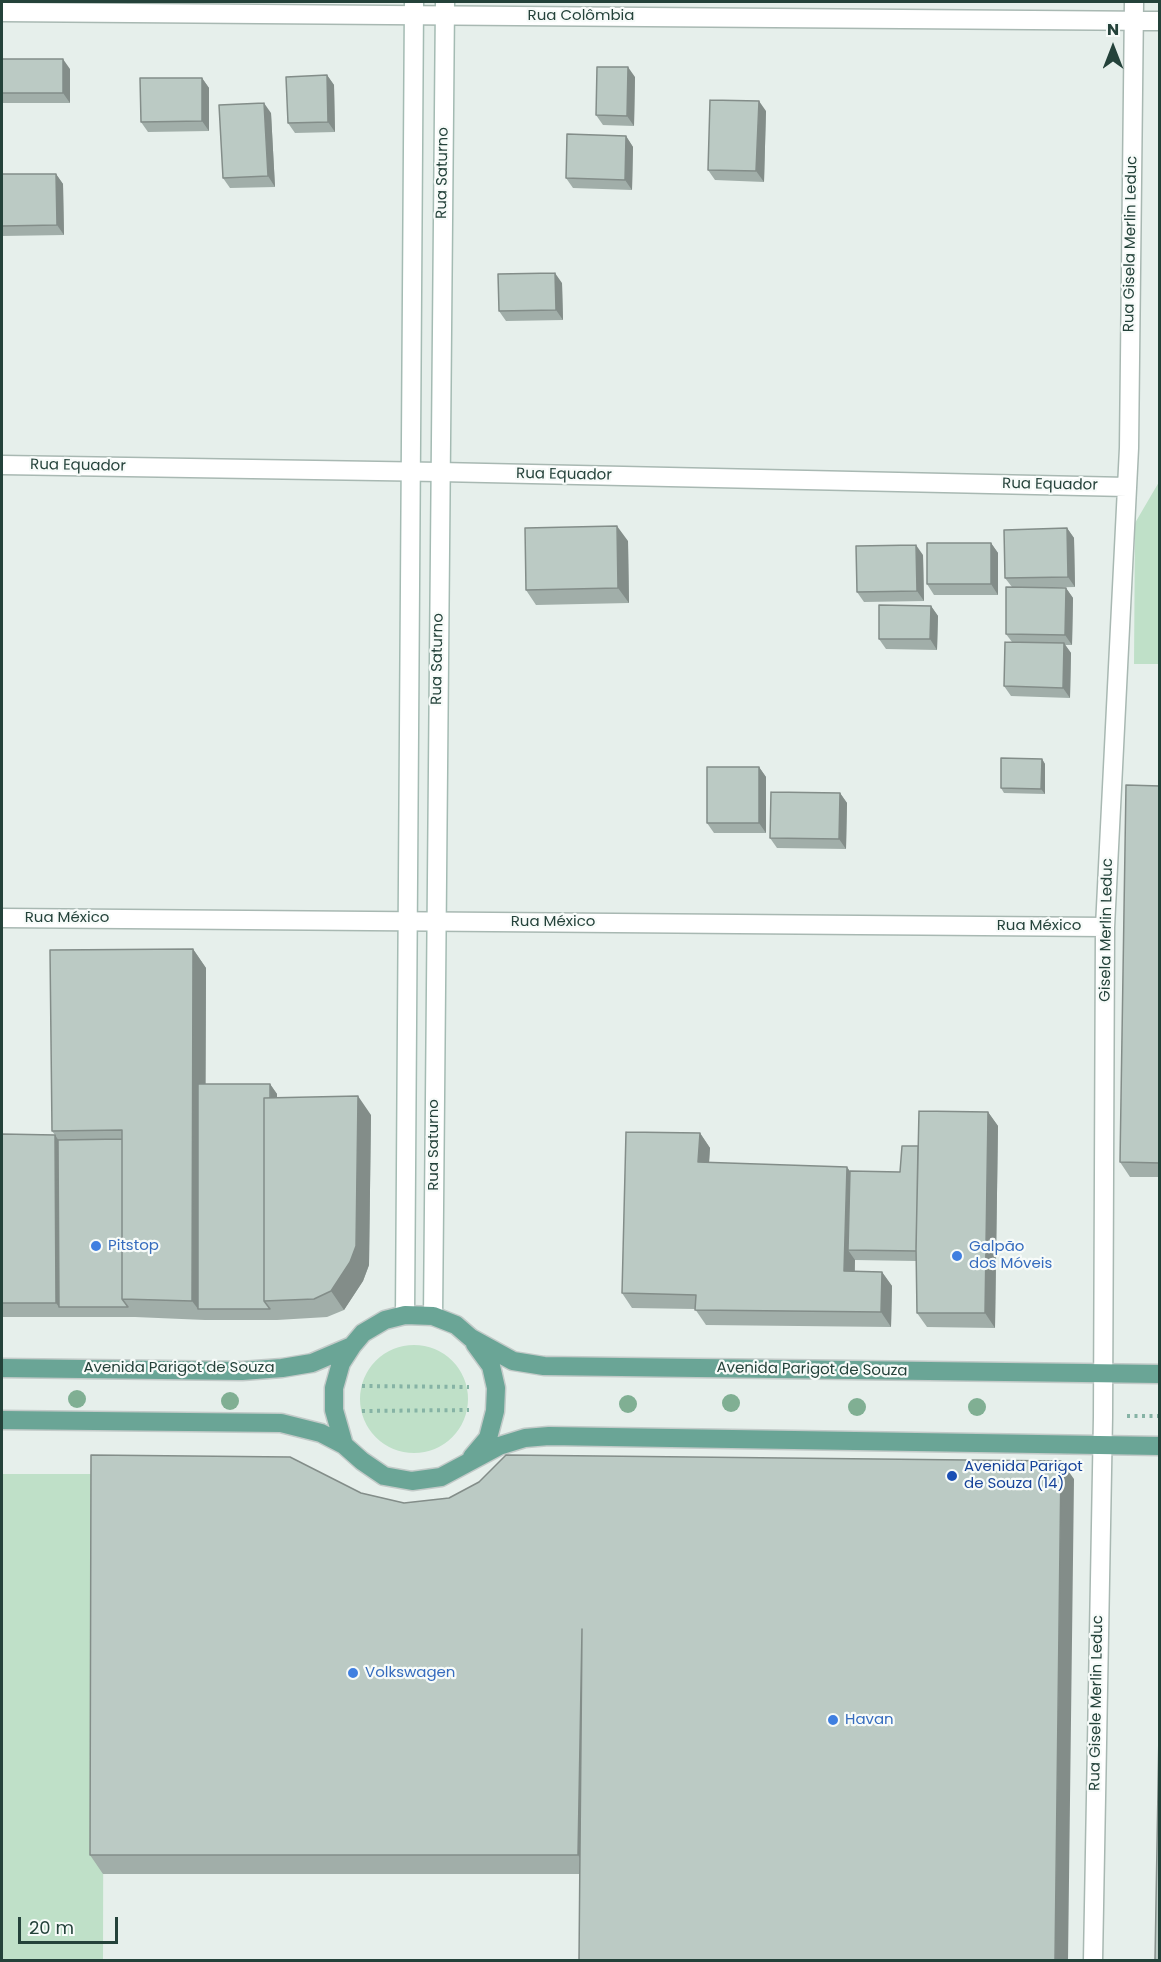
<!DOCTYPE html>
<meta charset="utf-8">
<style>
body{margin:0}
#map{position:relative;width:1161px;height:1962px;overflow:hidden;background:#e6efeb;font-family:Poppins,sans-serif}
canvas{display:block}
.frame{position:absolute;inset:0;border:3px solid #24423a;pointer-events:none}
.north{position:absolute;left:1083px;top:18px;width:60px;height:60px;-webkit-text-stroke:4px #f7fbf9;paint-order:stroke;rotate:0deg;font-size:16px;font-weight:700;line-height:24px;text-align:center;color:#24423a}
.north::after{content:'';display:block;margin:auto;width:21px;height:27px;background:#24423a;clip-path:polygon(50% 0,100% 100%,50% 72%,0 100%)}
.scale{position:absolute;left:18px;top:1917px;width:100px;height:27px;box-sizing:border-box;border:3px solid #24423a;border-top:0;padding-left:8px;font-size:18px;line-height:21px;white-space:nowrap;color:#24423a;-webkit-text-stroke:4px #f7fbf9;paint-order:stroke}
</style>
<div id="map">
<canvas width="1161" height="1962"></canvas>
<div class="frame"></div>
<div class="north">N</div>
<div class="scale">20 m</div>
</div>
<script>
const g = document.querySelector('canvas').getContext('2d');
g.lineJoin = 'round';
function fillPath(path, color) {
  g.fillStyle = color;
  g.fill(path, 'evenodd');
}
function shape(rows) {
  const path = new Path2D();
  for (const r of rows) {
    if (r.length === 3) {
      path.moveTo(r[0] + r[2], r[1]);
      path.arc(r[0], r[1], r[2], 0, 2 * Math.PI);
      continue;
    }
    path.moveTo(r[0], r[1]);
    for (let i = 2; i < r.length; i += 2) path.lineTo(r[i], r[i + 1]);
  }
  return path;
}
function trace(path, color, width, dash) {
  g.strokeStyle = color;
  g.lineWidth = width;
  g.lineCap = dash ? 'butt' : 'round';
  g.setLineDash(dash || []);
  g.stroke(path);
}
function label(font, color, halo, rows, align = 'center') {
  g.font = font + ' Poppins,sans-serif';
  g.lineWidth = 4.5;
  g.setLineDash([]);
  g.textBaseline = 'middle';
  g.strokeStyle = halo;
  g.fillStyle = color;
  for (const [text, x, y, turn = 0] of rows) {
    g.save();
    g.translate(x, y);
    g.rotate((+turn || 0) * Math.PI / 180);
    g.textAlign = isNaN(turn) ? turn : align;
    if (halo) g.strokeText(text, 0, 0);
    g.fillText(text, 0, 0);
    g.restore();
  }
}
const green = shape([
 [1159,482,1159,664,1134,664,1135,523],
 [414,1399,54],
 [2,1474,104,1474,103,1960,2,1960]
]);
const path = shape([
 [362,1386,469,1387],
 [362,1411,469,1410],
 [1127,1416,1160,1416]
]);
const street = shape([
 [2,12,1160,21],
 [2,465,440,472,1127,487],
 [2,918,1105,927],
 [1093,1960,1103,1417,1105,927,1129,448,1134,2]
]);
const secondary = shape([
 [405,1315,414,2],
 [433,1316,445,2]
]);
const primary = shape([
 [2,1368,242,1371,282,1368,312,1363,352,1346],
 [2,1420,281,1423,321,1433,344,1445,362,1461,384,1476,412,1481,441,1477,499,1446,525,1438,549,1436,1160,1446],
 [344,1445,334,1410,334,1388,341,1363,352,1346,363,1333,385,1320,405,1315,433,1316,456,1325,471,1338,513,1361,544,1366,1160,1374],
 [472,1457,488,1438,495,1411,496,1388,491,1366,475,1344]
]);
const trees = [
 [77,1399],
 [230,1401],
 [731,1403],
 [628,1404],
 [857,1407],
 [977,1407]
];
const wall = shape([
 [2,59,70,69,70,103,2,103],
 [327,75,334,85,335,132,295,133,288,123],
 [635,77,634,126,603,125,596,115],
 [202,78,209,88,209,131,148,132,141,122],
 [766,111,764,182,715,180,708,170],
 [271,113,275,187,230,188,223,178],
 [626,136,633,147,632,190,573,188,566,178],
 [2,174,56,174,63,184,64,235,2,236],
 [562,283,563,320,506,321,499,311],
 [1067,528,1074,538,1075,587,1033,588,1066,588,1073,598,1072,645,1065,645,1071,653,1070,698,1011,696,1004,686,1012,642,1006,634,1012,587,1005,578],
 [628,541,629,603,536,605,526,590],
 [991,543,998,553,998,595,934,595,927,584],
 [923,555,924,601,864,602,857,592],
 [931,606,938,616,937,650,886,649,879,639],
 [1042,759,1045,764,1045,794,1004,793,1001,788],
 [759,767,766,777,766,833,714,833,707,823],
 [1160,786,1160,1177,1130,1177,1120,1162],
 [840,793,847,803,846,849,777,848,770,838],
 [193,949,206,968,205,1084,270,1084,277,1094,277,1097,371,1115,369,1265,363,1281,344,1310,327,1317,277,1320,205,1320,135,1317,2,1317,2,1134,55,1135,52,1131],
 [988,1112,998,1126,995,1328,927,1327,917,1313,916,1261,855,1260,855,1271,882,1272,892,1286,891,1327,706,1325,695,1309,632,1308,622,1293,700,1133,710,1148,709,1163,850,1171,900,1172,918,1146],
 [1074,1479,580,1874,103,1874,90,1855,361,1493,404,1503]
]);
const shadedWall = shape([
 [63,59,70,69,70,103,63,93],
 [628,67,635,77,634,126,627,116],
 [327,75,334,85,335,132,328,122],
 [202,78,209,88,209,131,202,121],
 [759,101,766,111,764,182,756,171],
 [264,103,271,113,275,187,268,176],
 [626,136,633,147,632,190,625,180],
 [56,174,63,184,64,235,57,225],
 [555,273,562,283,563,320,556,310],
 [617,526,628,541,629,603,618,588],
 [1067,528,1074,538,1075,587,1068,577],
 [991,543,998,553,998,595,991,584],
 [916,545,923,555,924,601,917,591],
 [1066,588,1073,598,1072,645,1065,635],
 [931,606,938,616,937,650,930,639],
 [1064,643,1071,653,1070,698,1063,688],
 [1042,759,1045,764,1045,794,1041,789],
 [759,767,766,777,766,833,759,823],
 [840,793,847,803,846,849,839,839],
 [193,949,206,968,205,1309,198,1309,192,1301],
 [270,1084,277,1094,277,1300],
 [358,1096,371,1115,369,1265,363,1281,344,1310,331,1291],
 [988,1112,998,1126,995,1328,985,1313],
 [700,1133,710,1148,708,1177,698,1162],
 [55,1135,65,1150,59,1307,56,1303],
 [847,1167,857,1181,848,1250,855,1260,854,1286,844,1271],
 [882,1272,892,1286,891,1327,881,1312],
 [1061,1461,1074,1479,1068,1960,1055,1960],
 [582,1629,591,1874,578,1855]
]);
const building = shape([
 [2,59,63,59,63,93,2,93,2,59],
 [597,67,628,67,627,116,596,115,597,67],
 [327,75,328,122,288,123,286,77,327,75],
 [140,78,202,78,202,121,141,122,140,78],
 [710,100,759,101,756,171,708,170,710,100],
 [264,103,268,176,223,178,219,105,264,103],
 [567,134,626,136,625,180,566,178,567,134],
 [2,174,56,174,57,225,2,226,2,174],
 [555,273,556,310,499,311,498,274,555,273],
 [617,526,618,588,526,590,525,528,617,526],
 [1067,528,1068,577,1005,578,1004,530,1067,528],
 [927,543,991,543,991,584,927,584,927,543],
 [916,545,917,591,857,592,856,546,916,545],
 [1006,587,1066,588,1065,635,1006,634,1006,587],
 [879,605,931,606,930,639,879,639,879,605],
 [1005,642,1064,643,1063,688,1004,686,1005,642],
 [1001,758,1042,759,1041,789,1001,788,1001,758],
 [707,767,759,767,759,823,707,823,707,767],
 [1126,785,1160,786,1160,1163,1120,1162,1126,785],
 [771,792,840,793,839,839,770,838,771,792],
 [193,949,192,1301,122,1299,122,1130,52,1131,50,950,193,949],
 [198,1084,270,1084,270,1098,264,1098,264,1301,270,1309,198,1309,198,1084],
 [358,1096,356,1246,350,1262,331,1291,314,1299,264,1301,264,1098,358,1096],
 [919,1111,988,1112,985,1313,917,1313,916,1247,919,1111],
 [626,1132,700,1133,698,1162,847,1167,844,1271,882,1272,881,1312,695,1310,696,1295,622,1293,626,1132],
 [2,1134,55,1135,56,1303,2,1303,2,1134],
 [122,1139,122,1299,128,1307,59,1307,58,1140,122,1139],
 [902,1146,918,1146,916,1251,848,1250,850,1171,900,1172,902,1146],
 [91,1455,290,1457,361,1493,404,1503,449,1498,479,1482,506,1455,1061,1461,1055,1960,579,1960,582,1629,578,1855,90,1855,91,1455],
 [1160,1674,1160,1960,1155,1960,1160,1674]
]);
const markers = [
 [96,1246,6,"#3f7fe0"],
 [957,1256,6,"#3f7fe0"],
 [952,1476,6,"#1a4fb4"],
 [353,1673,6,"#3f7fe0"],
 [833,1720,6,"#3f7fe0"]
];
const streetNames = [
 ["Rua Colômbia",581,16],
 ["Rua Saturno",443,173,-89],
 ["Rua Gisela Merlin Leduc",1131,244,-89],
 ["Rua Equador",78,466,1],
 ["Rua Equador",564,475,1],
 ["Rua Equador",1050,485,1],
 ["Rua Saturno",438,659,-89],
 ["Rua México",67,918],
 ["Rua México",553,922],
 ["Rua México",1039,926],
 ["Gisela Merlin Leduc",1107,930,-89],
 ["Rua Saturno",434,1145,-90],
 ["Avenida Parigot de Souza",179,1368],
 ["Avenida Parigot de Souza",812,1370,1],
 ["Rua Gisele Merlin Leduc",1097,1703,-89]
];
const shopNames = [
 ["Pitstop",108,1246],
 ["Galpão",969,1247],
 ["dos Móveis",969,1264],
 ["Volkswagen",365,1673],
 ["Havan",845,1720]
];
const transitNames = [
 ["Avenida Parigot",964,1467],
 ["de Souza (14)",964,1484]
];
fillPath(green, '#bfe0c8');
trace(street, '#a8b8b2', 21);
trace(secondary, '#a4bbb3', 21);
trace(primary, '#c2cac8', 21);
trace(path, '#86b3a5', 4, [3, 4.5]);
trace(street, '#fff', 18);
trace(secondary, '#fff', 18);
trace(primary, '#6aa596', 18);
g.fillStyle = '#80af93';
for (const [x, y] of trees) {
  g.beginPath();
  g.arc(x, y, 9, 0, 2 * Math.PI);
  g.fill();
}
fillPath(wall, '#a1aea9');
fillPath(shadedWall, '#838d89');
fillPath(building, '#bbcac4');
trace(building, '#838d89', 1.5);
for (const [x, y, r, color] of markers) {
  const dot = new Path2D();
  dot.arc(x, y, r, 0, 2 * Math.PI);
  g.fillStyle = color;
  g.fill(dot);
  trace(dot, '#f7fbf9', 2);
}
label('15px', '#24423a', '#f7fbf9', streetNames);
label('15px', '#366cbe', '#f7fbf9', shopNames, 'left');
label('15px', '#164399', '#f7fbf9', transitNames, 'left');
</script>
